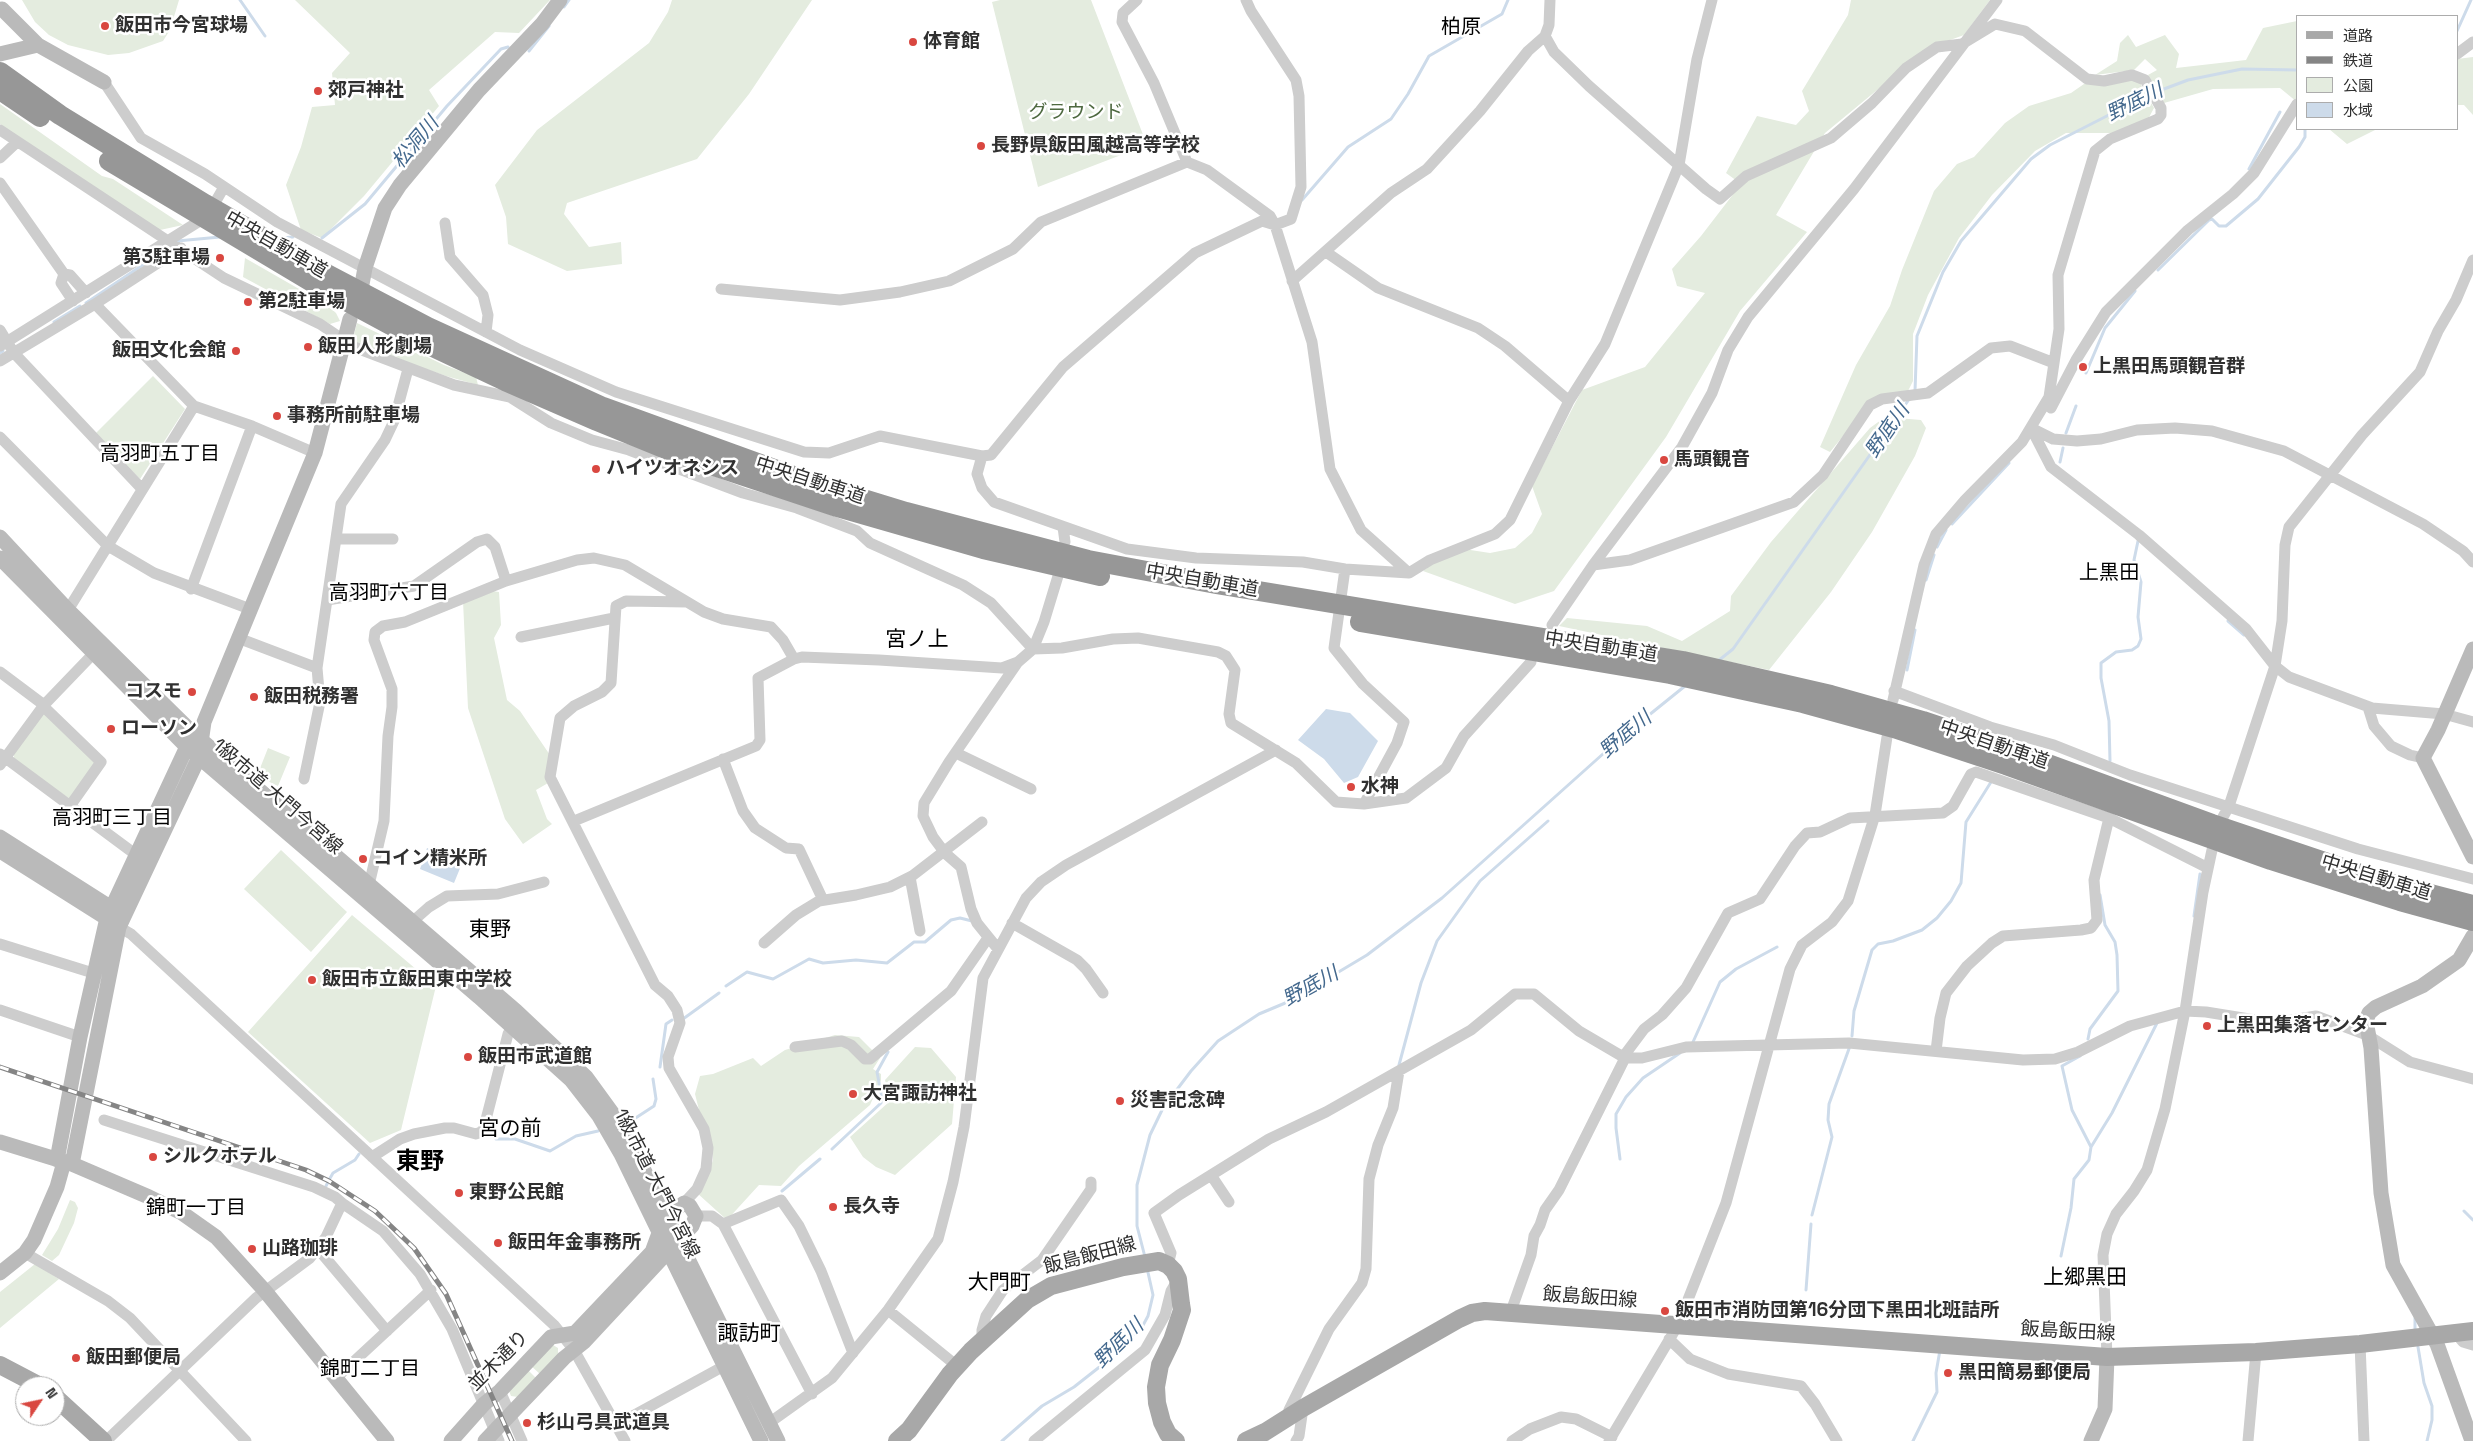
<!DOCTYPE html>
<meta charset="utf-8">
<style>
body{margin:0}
#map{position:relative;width:2473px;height:1441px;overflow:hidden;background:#fff;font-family:"Space Grotesk","Noto Sans JP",sans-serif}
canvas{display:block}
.legend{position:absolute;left:2296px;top:15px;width:162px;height:115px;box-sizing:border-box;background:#fff;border:1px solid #acacac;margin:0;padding:6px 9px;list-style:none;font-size:15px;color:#303030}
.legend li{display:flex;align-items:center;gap:10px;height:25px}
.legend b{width:25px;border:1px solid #acacac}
.north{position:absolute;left:15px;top:1376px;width:50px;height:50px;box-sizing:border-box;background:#fff;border:1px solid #acacac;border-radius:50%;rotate:56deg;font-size:14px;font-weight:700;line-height:20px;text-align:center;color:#303030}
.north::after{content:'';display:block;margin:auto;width:18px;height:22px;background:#d94740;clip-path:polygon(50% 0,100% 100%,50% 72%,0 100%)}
</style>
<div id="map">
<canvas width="2473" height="1441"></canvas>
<ul class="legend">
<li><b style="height:6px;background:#a8a8a8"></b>道路</li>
<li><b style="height:6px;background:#858585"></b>鉄道</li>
<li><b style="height:14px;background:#e4ecdf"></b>公園</li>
<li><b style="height:14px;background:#cddbea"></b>水域</li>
</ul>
<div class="north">N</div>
</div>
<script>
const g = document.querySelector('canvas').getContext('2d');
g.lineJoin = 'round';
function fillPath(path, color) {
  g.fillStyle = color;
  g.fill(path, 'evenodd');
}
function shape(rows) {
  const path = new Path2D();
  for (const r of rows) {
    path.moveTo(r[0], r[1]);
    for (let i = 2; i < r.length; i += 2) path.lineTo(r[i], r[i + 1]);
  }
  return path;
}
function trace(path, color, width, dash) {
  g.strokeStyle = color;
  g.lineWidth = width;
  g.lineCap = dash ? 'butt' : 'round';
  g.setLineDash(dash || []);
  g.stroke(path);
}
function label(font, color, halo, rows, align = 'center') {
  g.font = font + ' "Space Grotesk","Noto Sans JP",sans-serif';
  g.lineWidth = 5;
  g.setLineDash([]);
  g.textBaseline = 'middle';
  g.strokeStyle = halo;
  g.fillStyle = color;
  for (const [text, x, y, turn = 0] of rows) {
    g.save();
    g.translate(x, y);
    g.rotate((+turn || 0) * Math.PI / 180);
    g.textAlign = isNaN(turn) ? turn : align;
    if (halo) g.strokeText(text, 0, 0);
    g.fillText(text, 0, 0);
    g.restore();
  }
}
const green = shape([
 [22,0,179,0,170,30,163,41,129,53,108,55,68,45,49,35,35,22],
 [295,0,550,0,519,33,495,32,429,90,439,106,364,196,322,238,301,230,286,185,301,147,312,107,335,105,332,73,350,53],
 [672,0,812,0,749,94,697,159,567,203,564,214,589,247,621,242,622,264,567,271,508,244,506,217,495,185,537,130,649,43,668,12],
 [1000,0,1091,0,1147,145,1038,187,992,2],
 [1851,0,1990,0,1964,35,1928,48,1825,133,1776,215,1807,232,1740,311,1666,437,1554,591,1515,604,1423,571,1435,562,1464,549,1490,553,1515,548,1532,533,1542,514,1532,486,1582,390,1645,367,1705,293,1677,286,1672,269,1701,236,1741,184,1726,173,1757,116,1796,125,1809,111,1802,91,1848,15],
 [2297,21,2297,102,2280,88,2213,89,2164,103,2148,75,2157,70,2145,59,2134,70,2095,75,2117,61,2120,43,2128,35,2136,47,2165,35,2179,54,2176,68,2246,60,2263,28],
 [2473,57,2473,115,2464,105,2457,105,2457,59],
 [2135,80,2140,83,2154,108,2146,123,2118,133,2066,133,2035,151,1992,195,1959,238,1928,295,1913,334,1913,381,1906,395,1874,398,1830,452,1820,447,1856,365,1890,306,1902,270,1934,191,1957,164,1974,157,2005,123,2029,106,2071,93,2084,84],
 [0,104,102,176,113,179,183,225,160,230,47,157,0,124],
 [2329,129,2377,129,2347,144],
 [245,258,327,305,336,313,340,321,330,324,243,277],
 [357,323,444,365,476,377,478,385,446,376,358,345,353,338],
 [153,376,185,409,140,479,96,433],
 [1885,417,1921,420,1926,428,1915,456,1872,532,1831,592,1769,670,1559,626,1567,618,1647,626,1682,641,1730,611,1731,596,1771,542,1870,428],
 [492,591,499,592,501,625,494,638,507,700,520,711,552,758,555,779,536,790,547,819,552,824,523,844,505,819,468,708,463,601],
 [44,713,96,763,70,799,14,761,14,754],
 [268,748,290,757,278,786,257,776],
 [281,850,347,912,311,952,244,889],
 [352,915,436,986,401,1130,370,1143,248,1032],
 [835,1035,859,1037,880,1058,873,1069,881,1074,881,1080,870,1105,799,1166,781,1186,759,1185,727,1220,697,1193,709,1172,713,1160,713,1147,701,1118,695,1094,700,1076,713,1074,753,1058,761,1066,785,1050],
 [915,1047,931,1048,956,1077,952,1124,895,1175,876,1167,863,1157,850,1137,890,1101,885,1080],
 [70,1200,75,1202,78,1208,74,1223,59,1255,52,1261,42,1255,58,1229],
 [35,1264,59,1279,0,1328,0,1292],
 [553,1345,558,1348,558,1355,540,1374,530,1365],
 [527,1369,536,1378,518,1397,511,1396,509,1391]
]);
const water = shape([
 [1326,709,1350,713,1378,741,1358,777,1344,783,1324,759,1298,740],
 [427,848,463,861,454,883,420,869]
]);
const stream = shape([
 [240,0,265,36],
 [564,7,569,0],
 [2457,31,2471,0],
 [529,51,549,26],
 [2156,92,2188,80,2242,69,2297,70],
 [2249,169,2280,112],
 [1302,200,1348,147,1391,119,1408,94,1429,56,1502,14,1508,0],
 [281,238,293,237],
 [322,238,365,204,447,106,501,49,508,47],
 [177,241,220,237],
 [2158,270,2209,220,2212,219,2219,226,2226,226,2258,199,2299,147,2305,137,2305,129],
 [86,303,162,252],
 [54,322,80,306],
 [0,353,3,351],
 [2086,373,2105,328,2135,291],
 [1915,391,1917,336,1943,272,1961,241,2031,159,2050,145,2150,94],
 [2066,433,2076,406],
 [2060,462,2063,448],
 [1952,524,2009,463],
 [1937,547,1946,530],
 [1926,580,1934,555],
 [2228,621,2244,635],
 [1718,661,1733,649,1910,398],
 [1907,670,1915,630],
 [2110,761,2109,721,2101,678,2101,663,2116,652,2132,650,2138,646,2141,639,2138,617,2141,582,2134,560,2138,541],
 [2194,916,2200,874],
 [726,986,747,972,773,979,809,959,823,963,856,960,887,963,914,942,925,942,951,920,960,918,972,921],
 [683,1019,719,993],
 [1852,1036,1854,1011,1872,950,1878,944,1893,941,1922,930,1937,918,1951,901,1961,883,1966,822,1991,782],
 [2088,1039,2090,1029,2118,991,2117,955,2115,942,2105,925,2100,895],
 [1693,1042,1720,982,1736,969,1777,947],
 [1399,1065,1421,983,1437,941,1480,881,1548,821],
 [660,1067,666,1024,672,1020],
 [631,1121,654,1106,656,1099,653,1079],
 [496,1139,515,1139,550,1151,576,1136,598,1131],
 [2091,1147,2112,1113,2157,1023],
 [832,1149,881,1103,882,1098,877,1072,888,1052],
 [1620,1159,1616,1128,1616,1114,1626,1097,1643,1078,1680,1053],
 [329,1180,333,1173,355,1160,359,1154],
 [326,1186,328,1182],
 [782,1191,820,1159],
 [2464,1211,2473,1220],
 [1812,1215,1832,1137,1828,1120,1829,1104,1850,1046],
 [2061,1256,2071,1208,2074,1179,2089,1160,2091,1147,2072,1110,2062,1066,2080,1056],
 [1145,1257,1137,1226,1137,1185,1150,1135,1163,1108,1191,1071,1218,1041,1259,1014,1290,1001,1367,955,1442,898,1623,736,1685,686],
 [1806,1290,1811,1224],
 [2415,1318,2415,1329],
 [2418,1347,2424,1383,2432,1406,2432,1420,2427,1441],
 [1002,1441,1042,1406,1074,1387,1102,1365,1121,1343,1141,1329,1148,1316,1153,1295,1147,1268],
 [1913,1441,1937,1392,1936,1373,1940,1350]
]);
const street = shape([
 [1137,0,1123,13,1122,22,1154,83,1187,162],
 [1545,36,1554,52,1589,86,1706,189,1720,199,1746,176,1831,138,1872,103,1906,68,1937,47,1962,44,1995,24,2025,31,2087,79,2104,81,2132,75,2145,80,2161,108,2161,115,2158,119,2110,139,2095,151,2058,275,2059,329,2049,397,2022,442,1965,500,1936,534,1924,565,1893,700],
 [2457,54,2473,42],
 [104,82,141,138,205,174,277,222,520,350,616,392,804,452,829,453,880,436,982,456,977,474,982,488,994,502,1127,549,1196,558,1303,562,1345,569,1409,573,1430,560,1495,534,1510,520,1569,401,1605,344,1679,165,1697,59,1712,0],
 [0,130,224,278,320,324,354,347,454,385,510,397,551,423,592,440,629,450,743,493,797,508,857,531,870,543,963,585,991,603,1033,649],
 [0,158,17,142],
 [0,183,64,274,70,275,86,293],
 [445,223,450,257,483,295,488,315,486,332],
 [1326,252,1378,288,1478,328,1505,346,1569,401],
 [64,274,61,283,73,301],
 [1292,281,1391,193,1427,169,1480,111,1528,51,1545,36,1549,25,1550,0],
 [721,289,840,300,900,292,949,281,1013,249,1041,222,1187,162,1207,170,1270,216,1275,225,1312,342,1330,469,1361,530,1409,573],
 [95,304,194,406,252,426,315,453],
 [0,330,14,353,142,489],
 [0,346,198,222,209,213,224,187],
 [0,361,95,304,181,248],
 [2051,408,2076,360,2106,312,2188,230,2233,194,2254,173,2297,104],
 [2031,428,2051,467,2139,535,2246,629,2275,666,2289,677,2372,708,2444,714,2473,722],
 [2031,428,2053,439,2077,441,2101,439,2137,430,2175,428,2212,431,2284,451,2423,524,2463,551,2473,562],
 [0,437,108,546,154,573,250,609],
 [982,456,991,455,1063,367,1195,253,1262,221,1275,225,1291,219,1301,187,1299,96,1296,80,1251,11,1246,0],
 [1063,527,1065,542],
 [336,539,393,539],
 [1593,565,1630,560,1794,502,1823,475,1870,405,1882,399,1928,393,1991,348,2010,346,2054,363],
 [1345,569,1334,648,1363,684,1404,722,1397,743,1364,804],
 [191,589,252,426],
 [327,600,414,586,477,542,487,539,495,547,506,581],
 [68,610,194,406],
 [1552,625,1593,565,1682,447,1712,393,1728,350,1748,317,1854,189,1997,0],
 [521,637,614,618],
 [238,638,317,668],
 [1033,649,1062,648,1113,639,1138,638,1218,652,1226,656,1235,670,1229,714,1231,723,1296,763,1336,802,1364,804,1406,798,1446,768,1464,736,1531,662],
 [0,672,44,705],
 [1894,691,1990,727,2054,745,2130,775,2358,849,2473,879],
 [43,706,101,762,70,806],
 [2368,707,2374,726,2391,746,2410,755,2423,758],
 [956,753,1031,789],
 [0,754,135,854],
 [723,759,743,811,755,828,786,848,799,849,823,900],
 [0,765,44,705,94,653],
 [304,779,320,702,317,668,341,504,385,440,394,421,408,369],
 [2223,817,2229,806,2275,666,2282,621,2285,545,2289,527,2362,435,2420,372,2438,331,2456,300,2473,260],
 [574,821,756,746,760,740,758,678,794,659,802,657,879,660,1002,668,1018,662],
 [910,877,920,931],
 [369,885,384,821,388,736,392,707,392,689,374,640,375,632,383,626,405,622,506,581,577,560,594,558,625,565,704,612,723,619,771,627,783,640,794,659],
 [412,922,429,907,447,896,498,894,544,882],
 [1012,923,1077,960,1086,969,1103,993],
 [119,927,131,934,554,1325,574,1350,625,1441],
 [764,943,796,915,819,901,856,895,890,887,912,876,982,822],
 [0,944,93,973],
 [998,949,977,923,971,909,961,867,945,853,933,837,923,816,924,803,949,762,1018,662,1033,649,1044,622,1058,576],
 [0,1010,80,1037],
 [795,1047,842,1041,851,1045,865,1059,870,1059,951,991,988,938],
 [1936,1051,1940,1018,1946,993,1967,966,1992,943,2003,936,2081,930,2091,928,2097,920,2094,880,2109,818],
 [1623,1057,1644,1029,1662,1015,1686,988,1728,913,1760,899,1795,846,1807,833,1820,832,1850,818,1943,813,1953,806,1971,774,1976,772,2109,818,2208,868],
 [104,1120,314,1187,335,1197,342,1203],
 [372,1157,400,1139,414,1134,445,1128,454,1128,476,1134,483,1131,508,1034,513,1026],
 [1211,1175,1229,1202],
 [684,1203,697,1189,706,1169,708,1148,704,1129,669,1068,668,1057,680,1023,677,1010,668,996,655,985,550,777,560,718,574,706,602,692,611,683,616,606,626,601,687,602],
 [696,1216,712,1216,723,1224,781,1200,799,1226,821,1271,853,1353],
 [723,1224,812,1394],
 [318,1249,387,1331],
 [25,1253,108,1301,130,1318,246,1441],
 [1168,1265,1171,1253,1154,1213,1179,1195,1269,1139,1326,1112,1471,1030,1515,994,1534,994,1579,1031,1625,1058,1642,1058,1686,1047,1849,1043,2023,1060,2055,1059,2078,1052,2130,1026,2185,1011,2206,1012,2274,1023,2316,1016,2367,1035,2410,1062,2473,1079],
 [888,1310,957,1366],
 [1510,1314,1531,1255,1534,1236,1540,1225,1545,1210,1559,1190,1625,1058],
 [2456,1334,2463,1342,2473,1345],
 [1669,1339,1690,1359,1728,1374,1801,1386,1815,1404,1837,1441],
 [982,1340,982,1330,986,1316,1003,1290,1042,1260,1091,1189,1091,1182],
 [2360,1344,2364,1441],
 [2107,1357,2103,1255,2107,1234,2116,1214,2134,1191,2147,1170,2165,1109,2185,1011,2203,892,2212,850],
 [335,1379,431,1290],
 [500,1391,522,1441],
 [1288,1417,1289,1410,1329,1329,1362,1283,1366,1269,1369,1179,1378,1145,1393,1108,1399,1071],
 [769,1423,832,1378,888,1310,938,1239,953,1182,964,1127,983,978,1026,898,1041,882,1066,865,1276,750],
 [616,1425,724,1366],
 [106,1441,256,1298,310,1258,326,1237,342,1203,383,1231,420,1274,452,1329,499,1441],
 [1034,1441,1145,1350,1165,1315,1171,1291,1177,1281],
 [1296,1441,1299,1436,1303,1408],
 [1512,1441,1530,1429,1561,1417,1576,1419,1612,1437],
 [1609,1441,1678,1325,1726,1203,1790,969,1802,945,1832,922,1848,901,1875,815,1887,737],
 [2248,1441,2256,1352]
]);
const secondary = shape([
 [2,9,38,45,104,82],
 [0,54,38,45],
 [362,284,365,268,385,208,400,185,479,90,542,24,560,0],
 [0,537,68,610,193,733,516,1011,586,1077,618,1121,644,1170,778,1441],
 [0,558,186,746,479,997,571,1080,599,1116,621,1154,761,1441],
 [2473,649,2438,730,2423,758,2473,857],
 [0,837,110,907,115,913],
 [0,851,114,923],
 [0,1142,72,1164,149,1197,182,1213,216,1237,265,1291,387,1441],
 [57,1160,80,1037,107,918,191,738],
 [72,1164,119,927,199,757,204,722,315,453,350,319],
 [0,1273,25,1253,34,1240,57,1187,64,1162],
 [451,1441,484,1404,500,1391,551,1337,575,1333,652,1252,659,1233,676,1209,684,1203,690,1206,696,1216,692,1226,584,1342,564,1358,485,1441],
 [2091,1441,2105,1409,2107,1357],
 [2472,1441,2437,1344,2393,1265,2381,1193,2371,1048,2366,1021,2369,1013,2376,1007,2422,986,2459,960,2473,936]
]);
const primary = shape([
 [0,1365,40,1386],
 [55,1397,103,1441],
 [897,1441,909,1430,950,1374,971,1351,1027,1300,1051,1286,1123,1267,1159,1261,1168,1265,1174,1271,1178,1279,1181,1304,1182,1310,1172,1340,1160,1365,1156,1387,1157,1403,1162,1422,1168,1434,1176,1441],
 [1246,1441,1265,1432,1303,1408,1459,1319,1472,1313,1485,1311,2107,1357,2256,1352,2360,1344,2473,1331]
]);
const highway = shape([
 [0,72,60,115,205,204,327,274,428,327,603,407,818,485,906,512,1088,560,1216,584,1683,661,1831,695,1923,721,2012,751,2212,824,2384,882,2473,905],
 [0,90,40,117],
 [109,161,320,287,420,341,505,381,597,421,678,454,837,507,983,549,1100,576],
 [1360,622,1670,674,1803,703,1894,728,2006,765,2271,860,2400,901,2473,921]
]);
const rail = shape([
 [0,1067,306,1170,329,1181,375,1211,414,1248,446,1294,512,1441]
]);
const markers = [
 [105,26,5,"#d94740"],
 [913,42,5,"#d94740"],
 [318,91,5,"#d94740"],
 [981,146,5,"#d94740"],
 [220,258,5,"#d94740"],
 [248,302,5,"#d94740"],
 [308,347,5,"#d94740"],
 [236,351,5,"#d94740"],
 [2083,367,5,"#d94740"],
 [277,416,5,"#d94740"],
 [1664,460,5,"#d94740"],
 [596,469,5,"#d94740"],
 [192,692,5,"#d94740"],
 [254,697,5,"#d94740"],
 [111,729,5,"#d94740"],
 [1351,787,5,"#d94740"],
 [363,859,5,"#d94740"],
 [312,980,5,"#d94740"],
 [2207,1026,5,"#d94740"],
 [468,1057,5,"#d94740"],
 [853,1094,5,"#d94740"],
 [1120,1101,5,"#d94740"],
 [153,1157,5,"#d94740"],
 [459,1193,5,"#d94740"],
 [833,1207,5,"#d94740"],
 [498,1243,5,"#d94740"],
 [252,1249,5,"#d94740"],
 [1665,1311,5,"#d94740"],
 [76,1358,5,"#d94740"],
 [1948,1373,5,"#d94740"],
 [527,1423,5,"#d94740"]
];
const poiNames = [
 ["飯田市今宮球場",115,26],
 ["体育館",923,42],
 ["郊戸神社",328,91],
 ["長野県飯田風越高等学校",991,146],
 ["第3駐車場",210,258,"right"],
 ["第2駐車場",258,302],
 ["飯田人形劇場",318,347],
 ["飯田文化会館",226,351,"right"],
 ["上黒田馬頭観音群",2093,367],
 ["事務所前駐車場",287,416],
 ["馬頭観音",1674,460],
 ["ハイツオネシス",606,469],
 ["コスモ",182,692,"right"],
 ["飯田税務署",264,697],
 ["ローソン",121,729],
 ["水神",1361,787],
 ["コイン精米所",373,859],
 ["飯田市立飯田東中学校",322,980],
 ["上黒田集落センター",2217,1026],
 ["飯田市武道館",478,1057],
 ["大宮諏訪神社",863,1094],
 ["災害記念碑",1130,1101],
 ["シルクホテル",163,1157],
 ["東野公民館",469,1193],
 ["長久寺",843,1207],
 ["飯田年金事務所",508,1243],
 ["山路珈琲",262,1249],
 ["飯田市消防団第16分団下黒田北班詰所",1675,1311],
 ["飯田郵便局",86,1358],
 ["黒田簡易郵便局",1958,1373],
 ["杉山弓具武道具",537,1423]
];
const parkNames = [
 ["グラウンド",1076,113]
];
const streetNames = [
 ["中央自動車道",276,245,30],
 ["中央自動車道",810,481,18],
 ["中央自動車道",1202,581,10],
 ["中央自動車道",1601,647,9],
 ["中央自動車道",1994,745,19],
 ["1級市道 大門今宮線",277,797,41],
 ["中央自動車道",2376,878,17],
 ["1級市道 大門今宮線",656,1184,63],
 ["飯島飯田線",1090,1256,-15],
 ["飯島飯田線",1590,1298,4],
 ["飯島飯田線",2068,1332,3],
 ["並木通り",499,1361,-45]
];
const neighbourhoodNames = [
 ["柏原",1461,28],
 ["高羽町五丁目",160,455],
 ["上黒田",2109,574],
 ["高羽町六丁目",389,594],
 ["高羽町三丁目",112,819],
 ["錦町一丁目",196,1209],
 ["錦町二丁目",370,1370]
];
const waterNames = [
 ["野底川",2135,103,-26],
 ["松洞川",416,143,-50],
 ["野底川",1888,431,-55],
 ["野底川",1626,735,-40],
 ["野底川",1311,987,-29],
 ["野底川",1119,1344,-44]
];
const quarterNames = [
 ["宮ノ上",917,640],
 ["東野",490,930],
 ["宮の前",510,1129],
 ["上郷黒田",2085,1278],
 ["大門町",999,1283],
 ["諏訪町",749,1334]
];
const districtNames = [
 ["東野",420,1162]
];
fillPath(green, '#e4ecdf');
fillPath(water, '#cddbea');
trace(stream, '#cddbea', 3);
trace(street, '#cdcdcd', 11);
trace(secondary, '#bababa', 15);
trace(primary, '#a8a8a8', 18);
trace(highway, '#979797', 20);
trace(rail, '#858585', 5);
trace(rail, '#fff', 3, [9]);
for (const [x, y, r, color] of markers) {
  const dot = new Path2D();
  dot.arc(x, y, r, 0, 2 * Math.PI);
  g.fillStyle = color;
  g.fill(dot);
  trace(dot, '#fff', 2);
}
label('bold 19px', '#303030', '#fff', poiNames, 'left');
label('19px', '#4e6940', '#fff', parkNames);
label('19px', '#303030', '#fff', streetNames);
label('20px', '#000', '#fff', neighbourhoodNames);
label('italic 20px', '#43688d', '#fff', waterNames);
label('21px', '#000', '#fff', quarterNames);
label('bold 24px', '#000', '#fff', districtNames);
</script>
